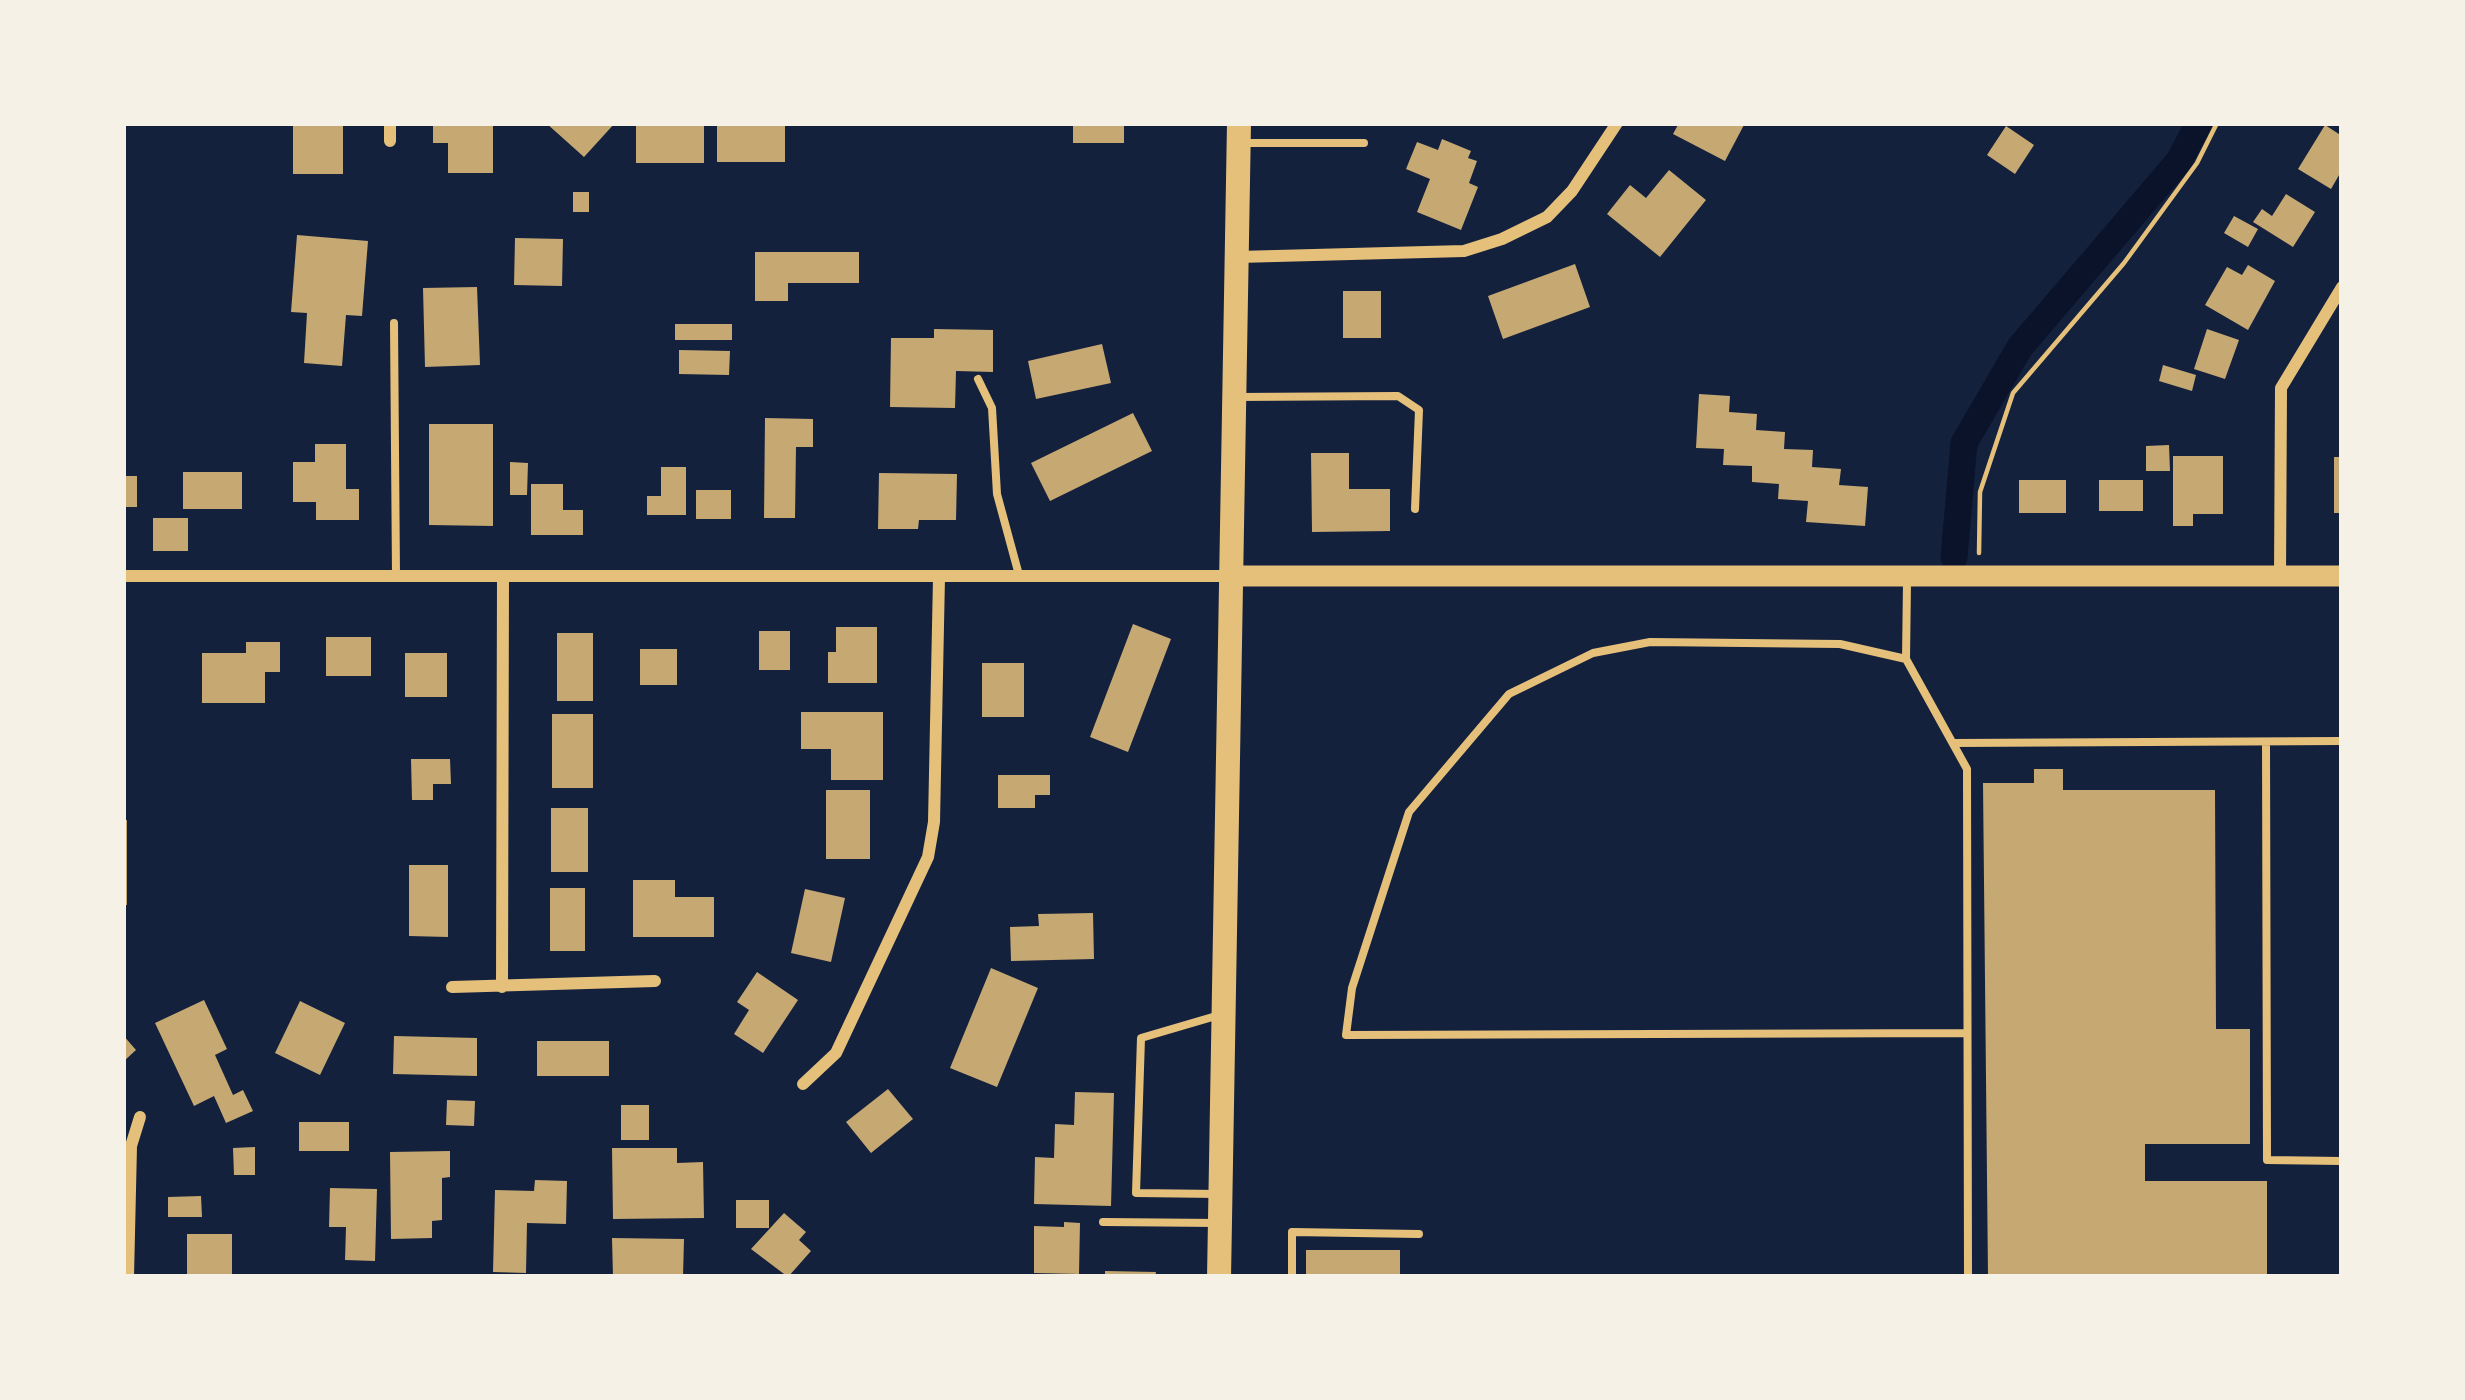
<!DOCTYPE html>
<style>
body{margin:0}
#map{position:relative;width:2465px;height:1400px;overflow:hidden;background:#14213d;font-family:"Varela Round",sans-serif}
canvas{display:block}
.frame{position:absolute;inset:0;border:126px solid #f6f1e7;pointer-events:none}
</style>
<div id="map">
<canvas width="2465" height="1400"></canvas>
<div class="frame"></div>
</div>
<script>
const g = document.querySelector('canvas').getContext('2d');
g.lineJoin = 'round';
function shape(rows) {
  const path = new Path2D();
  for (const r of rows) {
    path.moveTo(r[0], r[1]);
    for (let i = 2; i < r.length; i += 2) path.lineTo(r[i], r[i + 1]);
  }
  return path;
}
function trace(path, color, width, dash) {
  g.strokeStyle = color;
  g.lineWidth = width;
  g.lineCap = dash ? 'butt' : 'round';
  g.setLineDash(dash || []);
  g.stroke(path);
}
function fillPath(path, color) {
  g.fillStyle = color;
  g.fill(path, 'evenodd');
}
const canal = shape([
 [1954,557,1964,443,2020,347,2179,161,2199,123]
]);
const building = shape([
 [293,123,343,123,343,174,293,174],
 [433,123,493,123,493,173,448,173,448,143,433,143],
 [546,123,615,123,584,157],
 [636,123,704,123,704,163,636,163],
 [717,123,785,123,785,162,717,162],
 [1073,123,1124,123,1124,143,1073,143],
 [1679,123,1745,123,1725,161,1673,134],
 [2325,125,2342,136,2342,170,2331,189,2298,169],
 [2006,126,2034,145,2015,174,1987,155],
 [1442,139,1471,151,1468,158,1477,161,1469,183,1478,187,1461,230,1417,212,1430,179,1406,169,1417,142,1438,150],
 [1669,170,1706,200,1660,257,1607,214,1630,185,1646,198],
 [573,192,589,192,589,212,573,212],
 [2286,194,2315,212,2293,247,2253,222,2262,209,2272,216],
 [2234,216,2258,229,2248,247,2224,233],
 [297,235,368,241,362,316,346,315,342,366,304,363,307,313,291,312],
 [515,238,563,239,562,286,514,285],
 [755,252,859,252,859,283,788,283,788,301,755,301],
 [1575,264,1590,307,1503,339,1488,296],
 [2248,265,2275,281,2248,330,2205,305,2227,267,2242,275],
 [477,287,480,365,425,367,423,288],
 [1343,291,1381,291,1381,338,1343,338],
 [675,324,732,324,732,340,675,340],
 [934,329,993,330,993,372,956,371,955,408,890,407,891,338,934,338],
 [2207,329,2239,340,2225,379,2194,369],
 [1102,344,1111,383,1036,399,1028,361],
 [679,350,730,351,729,375,679,374],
 [2163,365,2196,375,2192,391,2159,381],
 [1699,394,1730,396,1729,412,1757,414,1756,430,1785,432,1784,449,1813,450,1812,467,1841,469,1839,485,1868,487,1865,526,1806,522,1808,501,1778,499,1779,484,1752,482,1752,466,1723,465,1724,449,1696,448],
 [1133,413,1152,451,1050,501,1031,463],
 [765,418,813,419,813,447,796,447,795,518,764,518],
 [429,424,493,424,493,526,429,525],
 [315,444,346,444,346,489,359,489,359,520,316,520,316,502,293,502,293,462,315,462],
 [2169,445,2170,471,2146,471,2146,446],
 [1311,453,1349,453,1349,489,1390,489,1390,531,1312,532],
 [2173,456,2223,456,2223,514,2193,514,2193,526,2173,526],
 [2334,457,2342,457,2342,513,2334,513],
 [510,462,528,463,527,495,510,495],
 [661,467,686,467,686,515,647,515,647,496,661,496],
 [183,472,242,472,242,509,183,509],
 [879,473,957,474,956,520,919,520,918,529,878,529],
 [123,476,137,476,137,507,123,507],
 [2019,480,2066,480,2066,513,2019,513],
 [2099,480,2143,480,2143,511,2099,511],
 [531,484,563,484,563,510,583,510,583,535,531,535],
 [696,490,731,490,731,519,696,519],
 [153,518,188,518,188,551,153,551],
 [1133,624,1171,639,1128,752,1090,737],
 [836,627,877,627,877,683,828,683,828,652,836,652],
 [759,631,790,631,790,670,759,670],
 [557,633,593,633,593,701,557,701],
 [326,637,371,637,371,676,326,676],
 [246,642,280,642,280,672,265,672,265,703,202,703,202,653,246,653],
 [640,649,677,649,677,685,640,685],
 [405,653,447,653,447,697,405,697],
 [982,663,1024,663,1024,717,982,717],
 [801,712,883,712,883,780,831,780,831,749,801,749],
 [552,714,593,714,593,788,552,788],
 [411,759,450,759,451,784,433,784,433,800,412,800],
 [2034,769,2063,769,2063,790,2215,790,2216,1029,2250,1029,2250,1144,2145,1144,2145,1181,2267,1181,2267,1277,1988,1277,1983,783,2034,783],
 [998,775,1050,775,1050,795,1035,795,1035,808,998,808],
 [826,790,870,790,870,859,826,859],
 [551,808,588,808,588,872,551,872],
 [123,820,127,820,127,905,123,905],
 [409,865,448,865,448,937,409,936],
 [633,880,675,880,675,897,714,897,714,937,633,937],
 [550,888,585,888,585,951,550,951],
 [805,889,845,898,831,962,791,953],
 [1093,913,1094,959,1011,961,1010,927,1039,926,1038,914],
 [991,968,1038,988,997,1087,950,1068],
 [757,972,798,1000,763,1053,734,1034,749,1010,737,1002],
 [204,1000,227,1049,215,1055,233,1095,243,1090,253,1111,226,1123,214,1096,194,1106,155,1023],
 [300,1001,345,1023,320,1075,275,1053],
 [123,1035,136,1050,123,1062],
 [394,1036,477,1038,477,1076,393,1074],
 [537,1041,609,1041,609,1076,537,1076],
 [888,1089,913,1119,871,1153,846,1122],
 [1075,1092,1114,1093,1111,1206,1034,1204,1035,1157,1054,1158,1055,1124,1074,1125],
 [447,1100,475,1101,474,1126,446,1125],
 [621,1105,649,1105,649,1140,621,1140],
 [299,1122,349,1122,349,1151,299,1151],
 [255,1147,255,1175,234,1175,233,1148],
 [612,1148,677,1148,677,1163,703,1162,704,1218,613,1219],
 [450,1151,450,1177,442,1178,442,1220,432,1221,432,1238,391,1239,390,1152],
 [535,1180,567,1181,566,1224,527,1223,526,1273,493,1272,495,1190,534,1191],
 [330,1188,377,1189,375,1261,345,1260,346,1227,329,1227],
 [201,1196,202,1217,168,1217,168,1197],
 [736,1200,769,1200,769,1228,736,1228],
 [784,1213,806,1232,799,1240,811,1251,788,1277,751,1249],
 [1064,1222,1080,1223,1079,1274,1034,1273,1034,1226,1064,1227],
 [187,1234,232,1234,232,1277,187,1277],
 [612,1238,684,1239,683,1277,613,1277],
 [1306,1250,1400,1250,1400,1277,1306,1277],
 [1105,1271,1156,1272,1155,1277,1105,1277]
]);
const path = shape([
 [1979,553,1980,492,2013,393,2124,263,2197,163,2217,123]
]);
const service = shape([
 [1246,143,1364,143],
 [394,323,396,576],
 [978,379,992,408,997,494,1019,575],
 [1236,397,1398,396,1419,410,1415,509],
 [1907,582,1906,659,1967,769,1968,1277],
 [1906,659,1840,644,1650,642,1593,653,1509,694,1409,812,1352,988,1346,1035,1967,1033],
 [2266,742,2267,1160,2342,1161],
 [1954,743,2342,741],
 [1216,1016,1141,1038,1136,1193,1218,1194],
 [1103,1222,1218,1223],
 [1292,1277,1292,1232,1419,1234]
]);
const minor = shape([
 [390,141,390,123],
 [1238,257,1464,251,1502,239,1547,217,1572,191,1617,123],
 [123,576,1230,576],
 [2280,576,2281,388,2342,287],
 [452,987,655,981],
 [502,987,503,576],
 [803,1084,836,1053,928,857,934,822,939,577],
 [128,1277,131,1146,140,1117]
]);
const tertiary = shape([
 [1232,576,2342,576]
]);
const primary = shape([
 [1219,1277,1239,123]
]);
trace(canal, '#0b132b', 27);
fillPath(building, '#c6a872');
trace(path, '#e5c07b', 4.5);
trace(service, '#e5c07b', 8);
trace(minor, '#e5c07b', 12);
trace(tertiary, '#e5c07b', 21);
trace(primary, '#e5c07b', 24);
</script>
